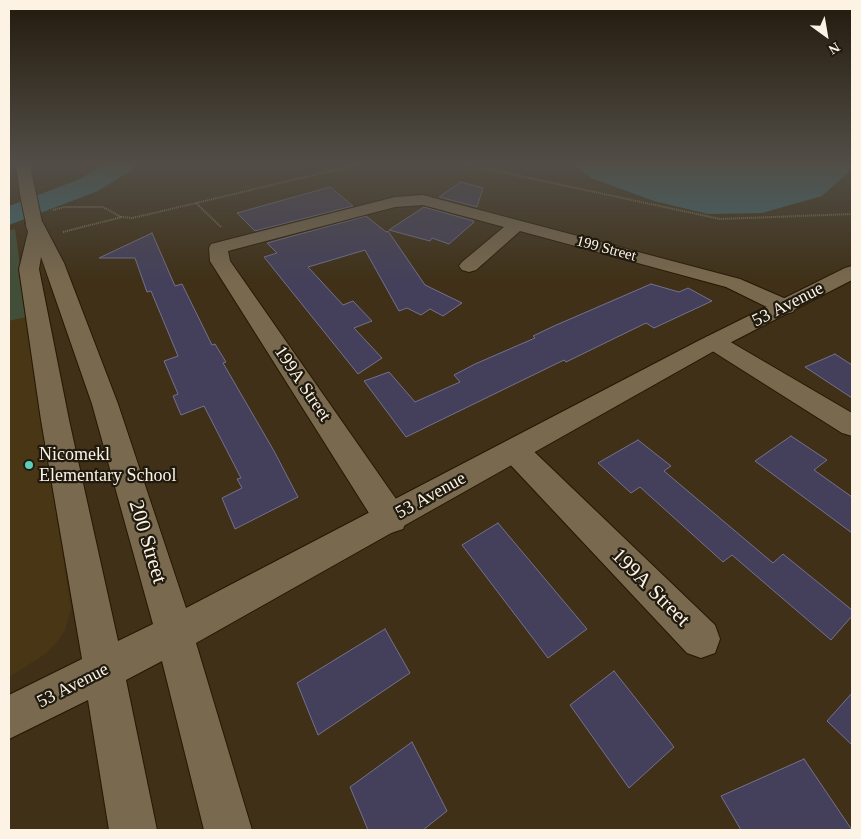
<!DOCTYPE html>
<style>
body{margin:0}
#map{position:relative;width:861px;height:839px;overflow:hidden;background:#3f3017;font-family:Georgia,serif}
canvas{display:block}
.frame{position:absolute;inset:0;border:10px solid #fcf3e4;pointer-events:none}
.north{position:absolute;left:801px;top:10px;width:50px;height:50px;-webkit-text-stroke:4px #201a0f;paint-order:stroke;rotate:148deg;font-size:14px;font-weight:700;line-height:20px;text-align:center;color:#fcf3e4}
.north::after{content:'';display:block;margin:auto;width:18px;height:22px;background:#fcf3e4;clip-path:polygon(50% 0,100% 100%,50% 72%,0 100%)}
</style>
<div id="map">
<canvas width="861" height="839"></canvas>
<div class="frame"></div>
<div class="north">N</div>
</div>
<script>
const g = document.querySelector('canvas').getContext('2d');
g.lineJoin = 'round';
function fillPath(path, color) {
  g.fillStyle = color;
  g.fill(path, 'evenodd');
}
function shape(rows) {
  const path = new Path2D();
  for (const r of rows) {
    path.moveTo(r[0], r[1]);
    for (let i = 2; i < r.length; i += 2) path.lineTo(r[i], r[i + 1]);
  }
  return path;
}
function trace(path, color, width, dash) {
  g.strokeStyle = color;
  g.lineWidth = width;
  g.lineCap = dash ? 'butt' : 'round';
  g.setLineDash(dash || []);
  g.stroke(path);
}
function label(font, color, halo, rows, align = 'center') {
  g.font = font + ' Georgia,serif';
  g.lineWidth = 4.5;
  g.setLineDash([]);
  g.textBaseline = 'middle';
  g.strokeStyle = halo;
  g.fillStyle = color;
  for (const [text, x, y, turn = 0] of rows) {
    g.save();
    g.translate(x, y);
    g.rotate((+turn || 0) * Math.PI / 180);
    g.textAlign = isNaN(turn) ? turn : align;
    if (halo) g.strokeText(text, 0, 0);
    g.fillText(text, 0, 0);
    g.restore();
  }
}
const built = shape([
 [27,317,71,609,65,630,57,642,44,655,9,677,9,321]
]);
const green = shape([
 [9,220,10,230,15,229,27,317,9,321]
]);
const water = shape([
 [576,165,852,165,852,169,822,196,762,213,708,214,654,201,591,178]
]);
const river = shape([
 [104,165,135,165,132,170,98,191,9,225,9,206,80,179,104,165]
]);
const building = shape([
 [461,182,483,188,477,207,439,197,461,182],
 [330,187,353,206,255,231,237,213,330,187],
 [424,207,474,221,473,223,449,244,432,238,430,241,389,230,424,207],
 [366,216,386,232,388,231,425,285,462,303,443,316,430,309,421,315,407,308,399,311,365,250,308,267,343,305,353,301,372,321,354,328,382,358,358,374,264,257,277,253,267,243,366,216],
 [152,233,175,286,182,284,212,345,215,344,226,362,223,363,274,451,298,497,235,529,222,498,242,488,237,479,241,478,204,406,181,415,173,396,178,394,164,361,178,356,151,291,147,292,135,258,99,258,152,233],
 [651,284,679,292,688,288,712,301,654,328,646,323,566,362,564,360,406,437,364,381,389,372,415,402,460,382,454,375,475,364,535,338,533,336,554,326,651,284],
 [835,354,852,365,852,398,805,367,835,354],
 [791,436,827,460,814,470,852,497,852,533,755,461,791,436],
 [638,440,671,466,664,471,773,563,783,554,852,610,852,616,831,640,732,555,723,562,640,487,631,493,598,463,638,440],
 [498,523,587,629,548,658,462,545,498,523],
 [385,629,410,673,318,735,297,683,385,629],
 [614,671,674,747,629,788,570,705,614,671],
 [852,693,852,745,827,721,852,693],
 [412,742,447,811,423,830,368,830,350,787,412,742],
 [804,759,852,830,741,830,721,796,804,759]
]);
const path = shape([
 [469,165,720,219,852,214],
 [196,203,221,227],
 [53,210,64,207,103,207,121,217],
 [63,232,122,217,132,218,154,213,356,165]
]);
const street = shape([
 [423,195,740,279,793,302,796,307,793,312,785,314,777,312,726,287,520,231,476,270,469,272,462,270,459,266,462,262,504,227,423,205,395,207,228,251,230,261,403,509,407,519,403,529,391,533,379,529,210,261,209,248,211,244,395,197,423,195],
 [714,335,722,337,852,413,852,436,842,433,706,347,702,342,706,337,714,335],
 [515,440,525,443,715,625,720,639,715,653,701,658,687,653,505,459,500,451,505,443,515,440]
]);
const secondary = shape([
 [16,165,30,165,36,194,34,197,28,199,22,197,20,194,16,165],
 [34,218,40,219,43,223,64,263,118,404,186,608,698,341,845,268,852,266,852,280,714,351,196,643,252,830,204,830,162,661,126,680,157,830,109,830,88,700,9,739,9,695,82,659,41,420,19,269,28,232,25,223,28,219,34,218],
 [41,257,92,404,153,624,118,641,69,420,39,269,41,257]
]);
const secondaryBridge = shape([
 [28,194,34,223]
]);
const markers = [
 [29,465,5,"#5dceb9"]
];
const farStreetnames = [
 ["199 Street",606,249,15]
];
const streetNames = [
 ["53 Avenue",788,305,-27],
 ["199A Street",302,384,56],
 ["53 Avenue",431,496,-29],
 ["53 Avenue",73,686,-27]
];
const poiNames = [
 ["Nicomekl",39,455],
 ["Elementary School",39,476]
];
const nearStreetnames = [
 ["200 Street",147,542,73],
 ["199A Street",650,588,45]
];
fillPath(built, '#483615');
fillPath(green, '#424e38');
fillPath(water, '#3d6c75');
fillPath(river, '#3d6c75');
fillPath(building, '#44405b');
trace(building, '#74718e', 1);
trace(street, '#261800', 2);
trace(secondary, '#261800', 2);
trace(path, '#877b65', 2, [1, 1]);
fillPath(street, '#79694e');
fillPath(secondary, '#79694e');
trace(secondaryBridge, '#261800', 18, []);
trace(secondaryBridge, '#79694e', 16);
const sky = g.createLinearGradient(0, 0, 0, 283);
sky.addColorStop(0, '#231a0d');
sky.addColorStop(0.58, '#524e47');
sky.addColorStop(1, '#524e4700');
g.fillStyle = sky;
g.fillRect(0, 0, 861, 283);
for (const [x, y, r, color] of markers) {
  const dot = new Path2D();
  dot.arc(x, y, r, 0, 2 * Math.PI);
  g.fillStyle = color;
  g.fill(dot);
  trace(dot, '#201a0f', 2);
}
label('15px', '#fcf3e4', '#201a0f', farStreetnames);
label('18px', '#fcf3e4', '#201a0f', streetNames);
label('18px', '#fcf3e4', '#201a0f', poiNames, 'left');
label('21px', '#fcf3e4', '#201a0f', nearStreetnames);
</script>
